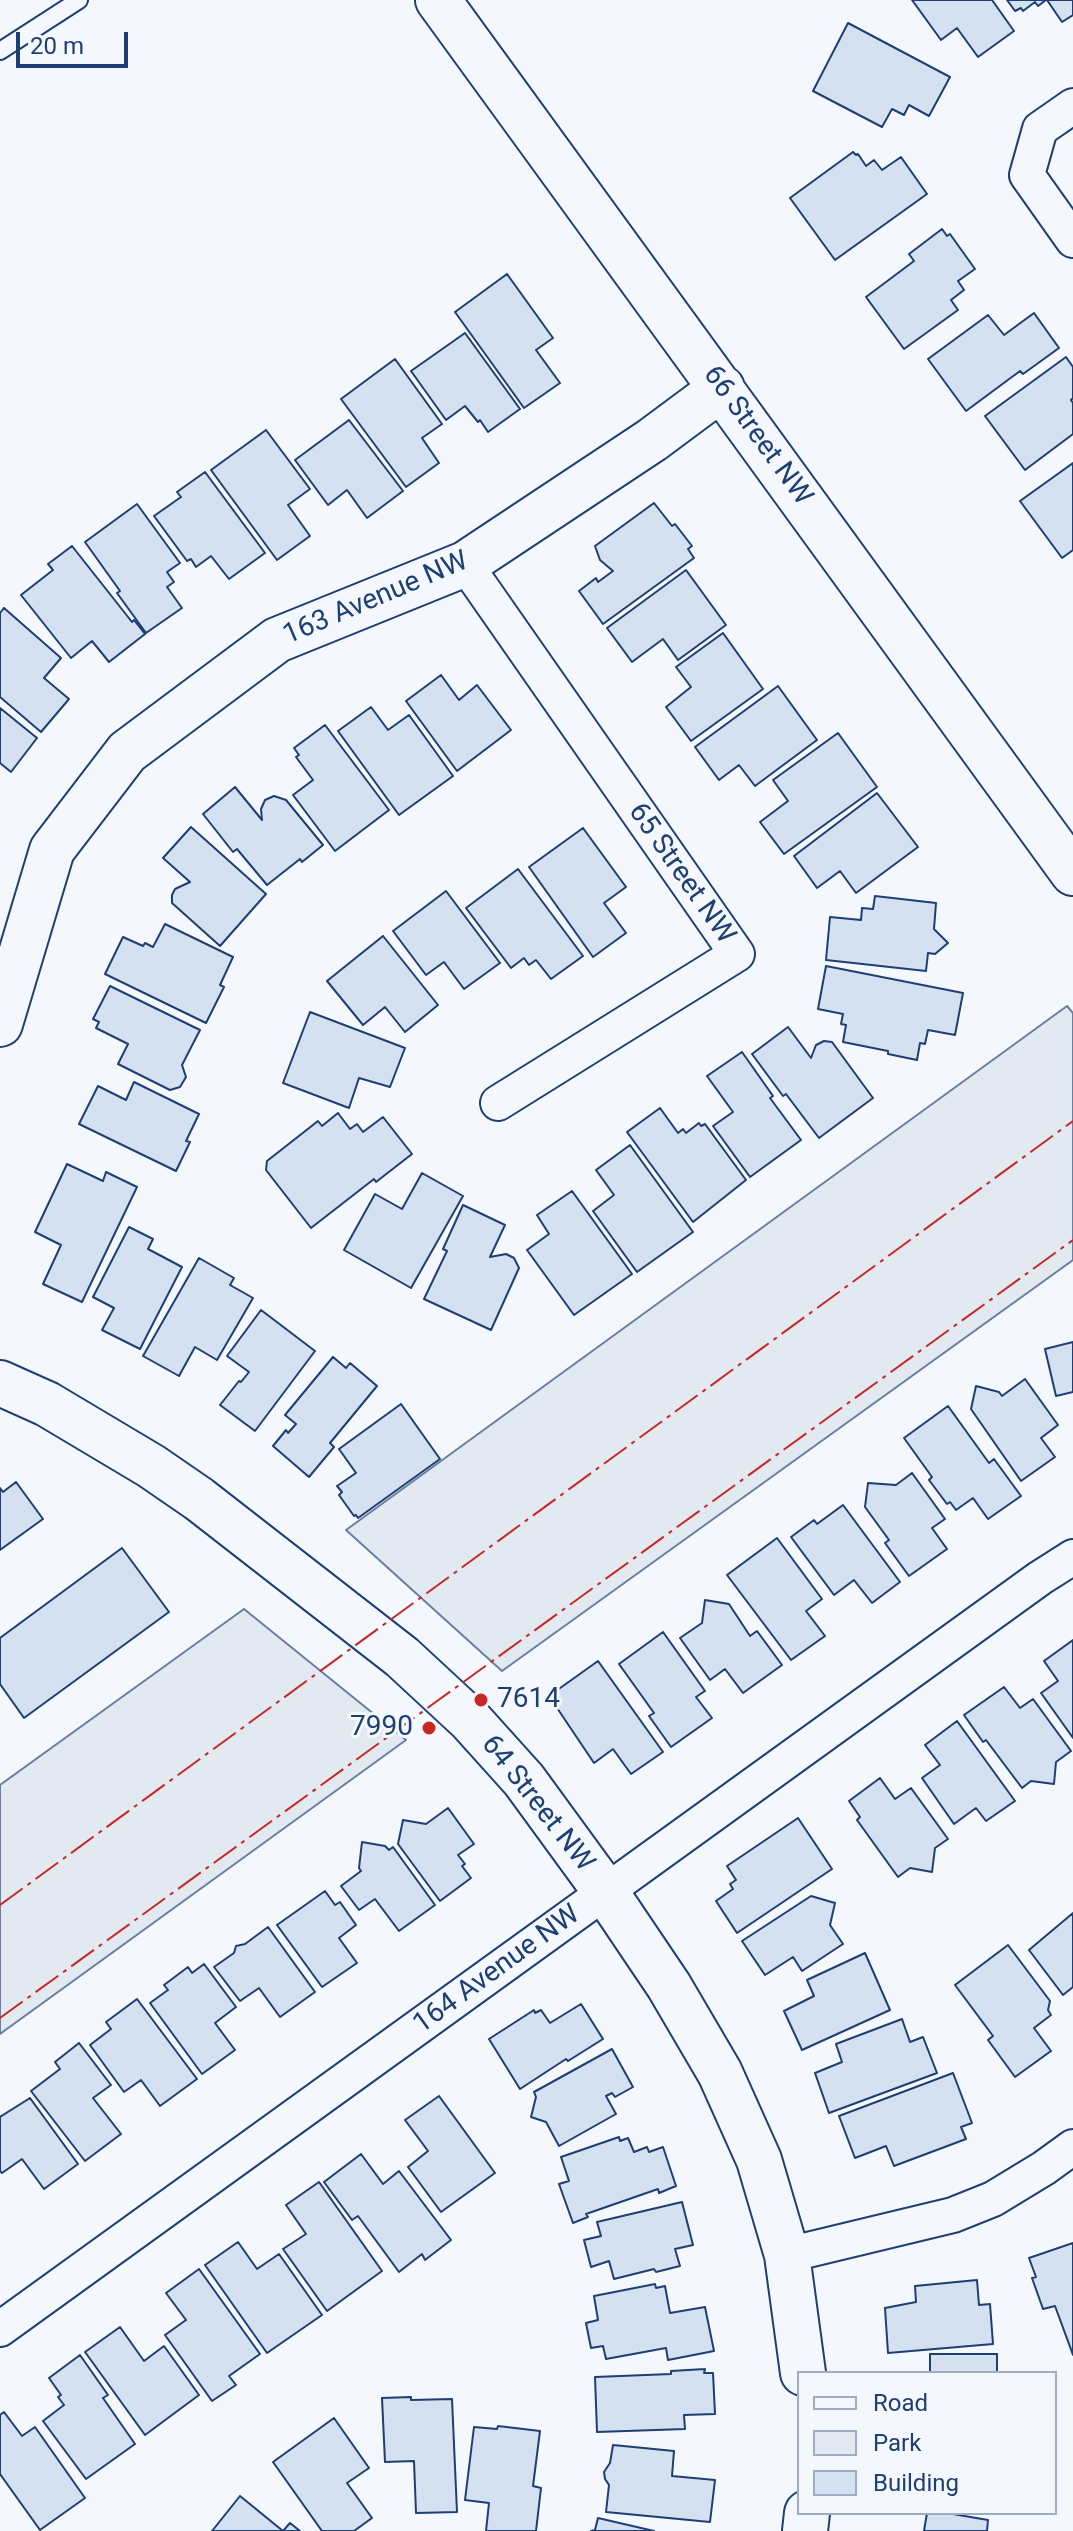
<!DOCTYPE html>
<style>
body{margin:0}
#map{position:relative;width:1073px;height:2531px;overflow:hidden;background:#f4f7fb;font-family:Roboto,sans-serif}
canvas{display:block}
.legend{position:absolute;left:797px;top:2371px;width:260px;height:144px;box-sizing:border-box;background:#f4f7fb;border:2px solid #9eadc5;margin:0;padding:10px 14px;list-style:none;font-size:24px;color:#1d3f73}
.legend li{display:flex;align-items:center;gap:16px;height:40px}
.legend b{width:40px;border:2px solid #9eadc5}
.scale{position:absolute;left:16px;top:32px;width:112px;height:36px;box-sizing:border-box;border:4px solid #1d3f73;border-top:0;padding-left:10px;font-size:24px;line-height:28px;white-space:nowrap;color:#1d3f73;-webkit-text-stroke:6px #f4f7fb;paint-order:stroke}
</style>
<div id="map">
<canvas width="1073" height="2531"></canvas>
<ul class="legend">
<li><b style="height:10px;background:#f4f7fb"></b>Road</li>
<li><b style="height:22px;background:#e3e9f0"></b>Park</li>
<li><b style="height:22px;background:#d5e0f0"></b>Building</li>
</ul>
<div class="scale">20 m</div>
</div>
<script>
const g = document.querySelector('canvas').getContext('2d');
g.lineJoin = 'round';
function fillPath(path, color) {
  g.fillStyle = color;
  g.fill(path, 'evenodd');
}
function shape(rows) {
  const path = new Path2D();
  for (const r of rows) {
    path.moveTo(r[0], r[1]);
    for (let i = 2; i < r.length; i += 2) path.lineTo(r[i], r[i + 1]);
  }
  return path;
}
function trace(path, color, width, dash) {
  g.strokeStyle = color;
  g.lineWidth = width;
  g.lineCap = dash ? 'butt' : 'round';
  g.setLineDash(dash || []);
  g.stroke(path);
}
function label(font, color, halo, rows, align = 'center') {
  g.font = font + ' Roboto,sans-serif';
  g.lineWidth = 6;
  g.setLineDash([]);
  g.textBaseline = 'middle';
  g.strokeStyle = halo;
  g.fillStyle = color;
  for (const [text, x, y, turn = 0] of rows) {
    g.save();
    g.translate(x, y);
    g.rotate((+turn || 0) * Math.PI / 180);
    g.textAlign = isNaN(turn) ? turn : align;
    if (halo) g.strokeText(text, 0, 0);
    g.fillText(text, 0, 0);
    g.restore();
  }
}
const green = shape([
 [1067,1006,1073,1013,1073,1260,502,1671,346,1530,1067,1006],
 [244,1609,406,1740,0,2034,0,1785,244,1609]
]);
const building = shape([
 [912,0,992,0,1014,31,978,57,957,28,941,40,912,0],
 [1007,0,1046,0,1038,6,1035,2,1023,11,1021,8,1015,11,1007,0],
 [1047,0,1073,0,1073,15,1062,22,1047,0],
 [848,23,950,77,929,116,909,105,904,115,892,109,882,127,813,91,848,23],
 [853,152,856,155,858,154,866,166,874,160,882,170,901,157,927,194,835,260,790,198,853,152],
 [942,229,947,236,950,234,975,269,958,281,964,290,951,300,958,310,904,349,866,297,914,261,909,254,942,229],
 [507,274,553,338,536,350,560,383,524,408,455,312,507,274],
 [1034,313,1059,348,1023,374,1020,371,966,411,928,359,988,315,1004,335,1034,313],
 [465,333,520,409,488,432,480,420,478,422,465,406,446,420,411,371,465,333],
 [1066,357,1073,367,1073,398,1071,400,1073,403,1073,434,1025,470,985,416,1066,357],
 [395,359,442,424,422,438,439,463,406,487,341,399,395,359],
 [349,420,403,491,367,518,347,490,328,505,295,460,349,420],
 [266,430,310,489,288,505,310,536,277,560,211,470,266,430],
 [1073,463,1073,550,1062,558,1020,501,1073,463],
 [205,472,265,553,229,579,211,556,196,567,191,559,187,561,154,516,181,497,177,492,205,472],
 [654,503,672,526,675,524,692,546,688,549,694,558,603,624,579,591,596,578,598,582,613,571,600,560,595,546,654,503],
 [137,504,180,563,167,572,174,582,167,587,182,608,146,633,117,593,120,591,85,542,137,504],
 [72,546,132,622,134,620,145,634,109,662,92,641,71,658,21,595,53,570,48,564,72,546],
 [686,570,726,625,678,660,663,639,632,662,607,628,686,570],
 [4,608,61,658,44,678,69,699,41,732,0,697,0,613,4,608],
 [723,633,763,689,691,741,666,707,691,687,676,667,723,633],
 [441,675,459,700,477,685,511,730,457,771,406,701,441,675],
 [778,686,817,740,755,786,739,765,719,780,695,747,778,686],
 [371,707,388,730,409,715,453,776,399,815,338,731,371,707],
 [0,708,37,738,11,772,0,763,0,708],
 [325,725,389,810,335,851,293,795,313,780,296,757,299,755,294,748,325,725],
 [838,733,877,787,784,854,760,822,788,801,773,780,838,733],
 [235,787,262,820,261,809,265,800,274,796,286,800,323,845,302,862,300,859,267,885,237,849,233,852,203,814,235,787],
 [877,793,918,847,856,893,840,871,817,888,794,856,877,793],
 [191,827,266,894,220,946,172,903,172,895,175,889,190,882,163,858,191,827],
 [583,828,626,887,604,903,626,933,593,957,529,867,583,828],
 [518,869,583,956,551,979,536,960,529,965,524,958,511,968,466,908,518,869],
 [446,891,500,963,464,989,444,962,426,975,393,931,446,891],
 [875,896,936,903,934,929,948,943,935,954,928,953,926,971,826,960,830,917,861,920,862,908,873,909,875,896],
 [165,924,233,957,220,985,224,987,206,1023,105,974,123,937,143,946,145,943,153,947,165,924],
 [383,936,438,1005,405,1032,385,1007,363,1025,327,981,383,936],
 [826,966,963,993,955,1035,928,1030,925,1044,920,1043,917,1060,888,1054,888,1051,843,1042,846,1025,841,1024,843,1014,818,1009,826,966],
 [110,986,200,1030,182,1065,186,1077,180,1087,170,1090,118,1064,128,1044,96,1028,99,1022,93,1019,110,986],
 [310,1012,405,1048,390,1087,359,1078,349,1108,283,1083,310,1012],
 [788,1027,811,1058,816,1045,824,1041,832,1042,873,1098,819,1138,786,1094,783,1096,752,1054,788,1027],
 [742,1052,773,1096,770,1098,801,1140,750,1177,713,1126,733,1112,707,1076,742,1052],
 [134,1082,199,1114,186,1141,190,1142,176,1171,79,1124,98,1086,126,1100,134,1082],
 [660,1108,678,1133,683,1129,686,1133,699,1123,701,1126,705,1124,746,1180,693,1222,627,1132,660,1108],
 [338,1113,350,1129,357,1124,363,1132,383,1117,412,1154,376,1182,374,1179,311,1228,266,1170,267,1161,318,1121,322,1126,338,1113],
 [630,1145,693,1232,637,1272,593,1211,614,1195,596,1170,630,1145],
 [67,1164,103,1181,106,1172,137,1187,82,1302,43,1284,61,1245,35,1232,67,1164],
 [422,1173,463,1196,411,1288,344,1250,375,1194,402,1209,422,1173],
 [572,1191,632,1274,574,1315,527,1250,549,1234,537,1215,572,1191],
 [463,1205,505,1225,490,1257,506,1254,514,1258,519,1268,491,1330,424,1299,447,1251,443,1249,463,1205],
 [129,1227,153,1239,148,1249,182,1267,140,1349,102,1330,114,1308,93,1297,129,1227],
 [199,1258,234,1278,230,1285,253,1298,217,1360,195,1347,179,1376,143,1356,199,1258],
 [261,1310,315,1351,255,1431,220,1405,239,1381,241,1382,249,1372,227,1356,261,1310],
 [1073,1342,1073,1392,1056,1396,1045,1349,1073,1342],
 [333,1357,346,1368,350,1363,377,1386,330,1443,334,1447,309,1477,273,1446,286,1430,288,1433,296,1424,285,1415,333,1357],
 [1025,1379,1058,1425,1041,1438,1055,1457,1021,1481,971,1409,976,1386,999,1392,1002,1396,1025,1379],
 [401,1404,440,1459,358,1518,356,1515,354,1516,339,1495,342,1492,337,1486,356,1473,339,1449,401,1404],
 [948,1406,989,1463,994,1459,1021,1496,988,1519,973,1498,956,1510,950,1502,947,1504,929,1480,932,1477,904,1438,948,1406],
 [912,1473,945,1519,932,1528,947,1549,909,1576,885,1543,889,1540,865,1507,868,1483,896,1485,912,1473],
 [16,1482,43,1519,0,1550,0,1488,3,1492,16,1482],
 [843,1505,900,1582,872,1603,854,1580,834,1595,791,1537,814,1520,817,1524,843,1505],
 [777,1538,822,1599,806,1611,825,1636,791,1660,727,1575,777,1538],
 [122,1548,169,1612,24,1718,0,1684,0,1638,122,1548],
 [705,1600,729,1604,750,1636,757,1631,782,1665,743,1693,725,1669,710,1680,680,1638,702,1623,705,1600],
 [663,1632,705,1691,696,1697,712,1718,671,1747,649,1716,654,1713,619,1664,663,1632],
 [1073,1640,1073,1738,1041,1693,1058,1681,1044,1661,1073,1640],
 [598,1661,663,1752,631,1774,613,1749,594,1763,549,1696,598,1661],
 [1004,1687,1020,1708,1033,1699,1071,1751,1056,1762,1054,1784,1031,1781,1022,1788,986,1740,983,1742,964,1715,1004,1687],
 [957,1721,1015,1801,986,1821,976,1808,954,1824,922,1778,940,1765,925,1745,957,1721],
 [880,1778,895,1799,911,1788,948,1839,935,1848,932,1872,910,1868,898,1877,857,1820,860,1817,849,1801,880,1778],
 [448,1808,474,1844,458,1855,465,1864,462,1866,471,1878,440,1901,398,1844,403,1820,426,1824,448,1808],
 [798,1818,832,1869,737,1933,716,1901,733,1889,730,1884,736,1880,727,1866,798,1818],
 [362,1842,385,1846,389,1850,393,1847,435,1905,399,1931,375,1899,359,1910,341,1886,361,1871,359,1868,362,1842],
 [325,1891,335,1905,340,1902,356,1925,339,1938,357,1963,322,1987,277,1925,325,1891],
 [811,1896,835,1903,830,1925,843,1944,802,1971,793,1957,765,1975,742,1941,811,1896],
 [1073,1913,1073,1987,1063,1995,1029,1950,1073,1913],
 [268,1927,315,1992,280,2017,259,1988,240,2001,214,1967,234,1953,236,1946,245,1944,268,1927],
 [1008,1945,1050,2001,1048,2010,1051,2015,1034,2028,1051,2051,1015,2077,988,2040,993,2036,955,1985,1008,1945],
 [865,1953,890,2010,802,2050,784,2011,814,1996,807,1980,865,1953],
 [204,1964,236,2007,215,2023,235,2050,202,2074,150,2003,168,1990,164,1985,188,1967,192,1973,204,1964],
 [137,1999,197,2079,160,2106,141,2080,124,2092,90,2045,111,2029,106,2022,137,1999],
 [581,2004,603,2039,568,2061,566,2059,520,2089,489,2039,534,2010,535,2013,541,2010,550,2023,581,2004],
 [902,2019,910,2042,923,2037,937,2073,829,2113,815,2073,842,2062,836,2044,902,2019],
 [79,2043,111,2085,93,2098,121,2134,85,2161,31,2091,60,2069,55,2062,79,2043],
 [612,2049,633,2087,615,2097,612,2093,606,2096,616,2114,559,2146,546,2122,531,2117,536,2097,534,2092,612,2049],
 [953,2073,972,2123,961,2127,966,2139,894,2166,886,2146,855,2158,839,2116,953,2073],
 [439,2096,495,2173,441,2212,408,2167,428,2151,405,2120,439,2096],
 [30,2098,78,2164,44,2189,22,2159,2,2173,0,2171,0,2117,30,2098],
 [619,2137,620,2141,628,2138,634,2152,647,2147,649,2152,663,2147,676,2186,659,2193,658,2189,586,2214,588,2217,573,2223,559,2184,569,2181,561,2157,619,2137],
 [361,2154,383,2184,399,2171,451,2240,425,2260,422,2254,399,2272,358,2216,352,2220,324,2182,361,2154],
 [319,2182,382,2271,327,2311,283,2249,306,2234,286,2205,319,2182],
 [682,2202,693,2245,675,2249,680,2266,656,2272,654,2269,614,2279,609,2261,591,2267,584,2240,601,2236,597,2222,682,2202],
 [238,2242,257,2269,279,2254,322,2315,267,2353,205,2265,238,2242],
 [1073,2243,1073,2355,1055,2306,1043,2309,1032,2278,1036,2277,1029,2258,1073,2243],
 [199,2269,260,2354,229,2376,236,2385,212,2401,165,2335,186,2320,166,2293,199,2269],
 [977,2280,979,2305,990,2304,993,2344,888,2353,885,2308,916,2302,915,2286,977,2280],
 [655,2284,656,2288,665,2286,670,2313,705,2307,714,2351,668,2360,666,2348,606,2359,603,2346,591,2348,586,2323,598,2320,594,2296,655,2284],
 [120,2327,144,2361,164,2346,199,2395,145,2435,85,2352,120,2327],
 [930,2354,997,2354,997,2373,930,2373,930,2354],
 [80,2355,108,2395,103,2398,135,2444,86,2479,43,2421,64,2405,58,2397,61,2395,49,2378,80,2355],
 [705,2369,704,2373,713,2373,715,2414,684,2415,685,2429,597,2432,595,2377,671,2374,671,2371,705,2369],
 [411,2397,411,2400,452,2399,457,2512,416,2513,414,2461,385,2462,382,2398,411,2397],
 [4,2412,22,2436,35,2427,85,2498,40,2530,0,2474,0,2415,4,2412],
 [334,2418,369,2468,347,2483,372,2518,354,2531,322,2531,273,2462,334,2418],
 [498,2426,540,2431,533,2486,541,2488,536,2531,486,2531,489,2503,465,2500,474,2427,497,2429,498,2426],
 [613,2445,674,2451,672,2476,715,2480,710,2522,606,2512,609,2485,605,2479,604,2472,610,2463,613,2445],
 [240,2496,283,2531,290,2523,300,2531,212,2531,240,2496],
 [927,2513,947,2513,988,2520,987,2531,924,2531,927,2513],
 [598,2518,654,2531,591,2531,595,2530,598,2518]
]);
const lane = shape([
 [0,51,79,0]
]);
const street = shape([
 [1073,106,1040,129,1027,175,1073,240],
 [465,564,737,954,498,1103],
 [787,2255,953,2215,993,2199,1044,2168,1073,2147],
 [0,2329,1040,1578,1073,1557]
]);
const secondary = shape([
 [438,0,1073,873],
 [0,1024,52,850,127,752,277,640,465,564,652,440,722,388],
 [0,1383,47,1404,151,1466,199,1499,402,1657,470,1720,524,1780,605,1891,669,1986,720,2073,759,2160,787,2255,803,2373],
 [805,2531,807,2513]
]);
const power = shape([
 [0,1905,1073,1121],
 [0,2018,1073,1240]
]);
const markers = [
 [481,1700,8,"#c62828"],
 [429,1728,8,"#c62828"]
];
const streetNames = [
 ["66 Street NW",757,436,54],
 ["163 Avenue NW",376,599,-23],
 ["65 Street NW",681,874,55],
 ["64 Street NW",537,1804,52],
 ["164 Avenue NW",497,1970,-36]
];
const poiNames = [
 ["7614",497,1700],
 ["7990",413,1728,"right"]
];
fillPath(green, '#e3e9f0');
trace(green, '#687fa3', 2);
fillPath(building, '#d5e0f0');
trace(building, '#1d3f73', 2);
trace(lane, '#1d3f73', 20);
trace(street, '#1d3f73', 38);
trace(secondary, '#1d3f73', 48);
trace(lane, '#f4f7fb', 16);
trace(street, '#f4f7fb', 34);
trace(secondary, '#f4f7fb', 44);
trace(power, '#c62828', 2, [28, 6, 4, 6]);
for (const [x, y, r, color] of markers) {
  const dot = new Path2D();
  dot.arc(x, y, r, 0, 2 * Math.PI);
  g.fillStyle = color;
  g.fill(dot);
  trace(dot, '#f4f7fb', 3);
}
label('28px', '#1d3f73', '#f4f7fb', streetNames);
label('28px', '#1d3f73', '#f4f7fb', poiNames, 'left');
</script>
